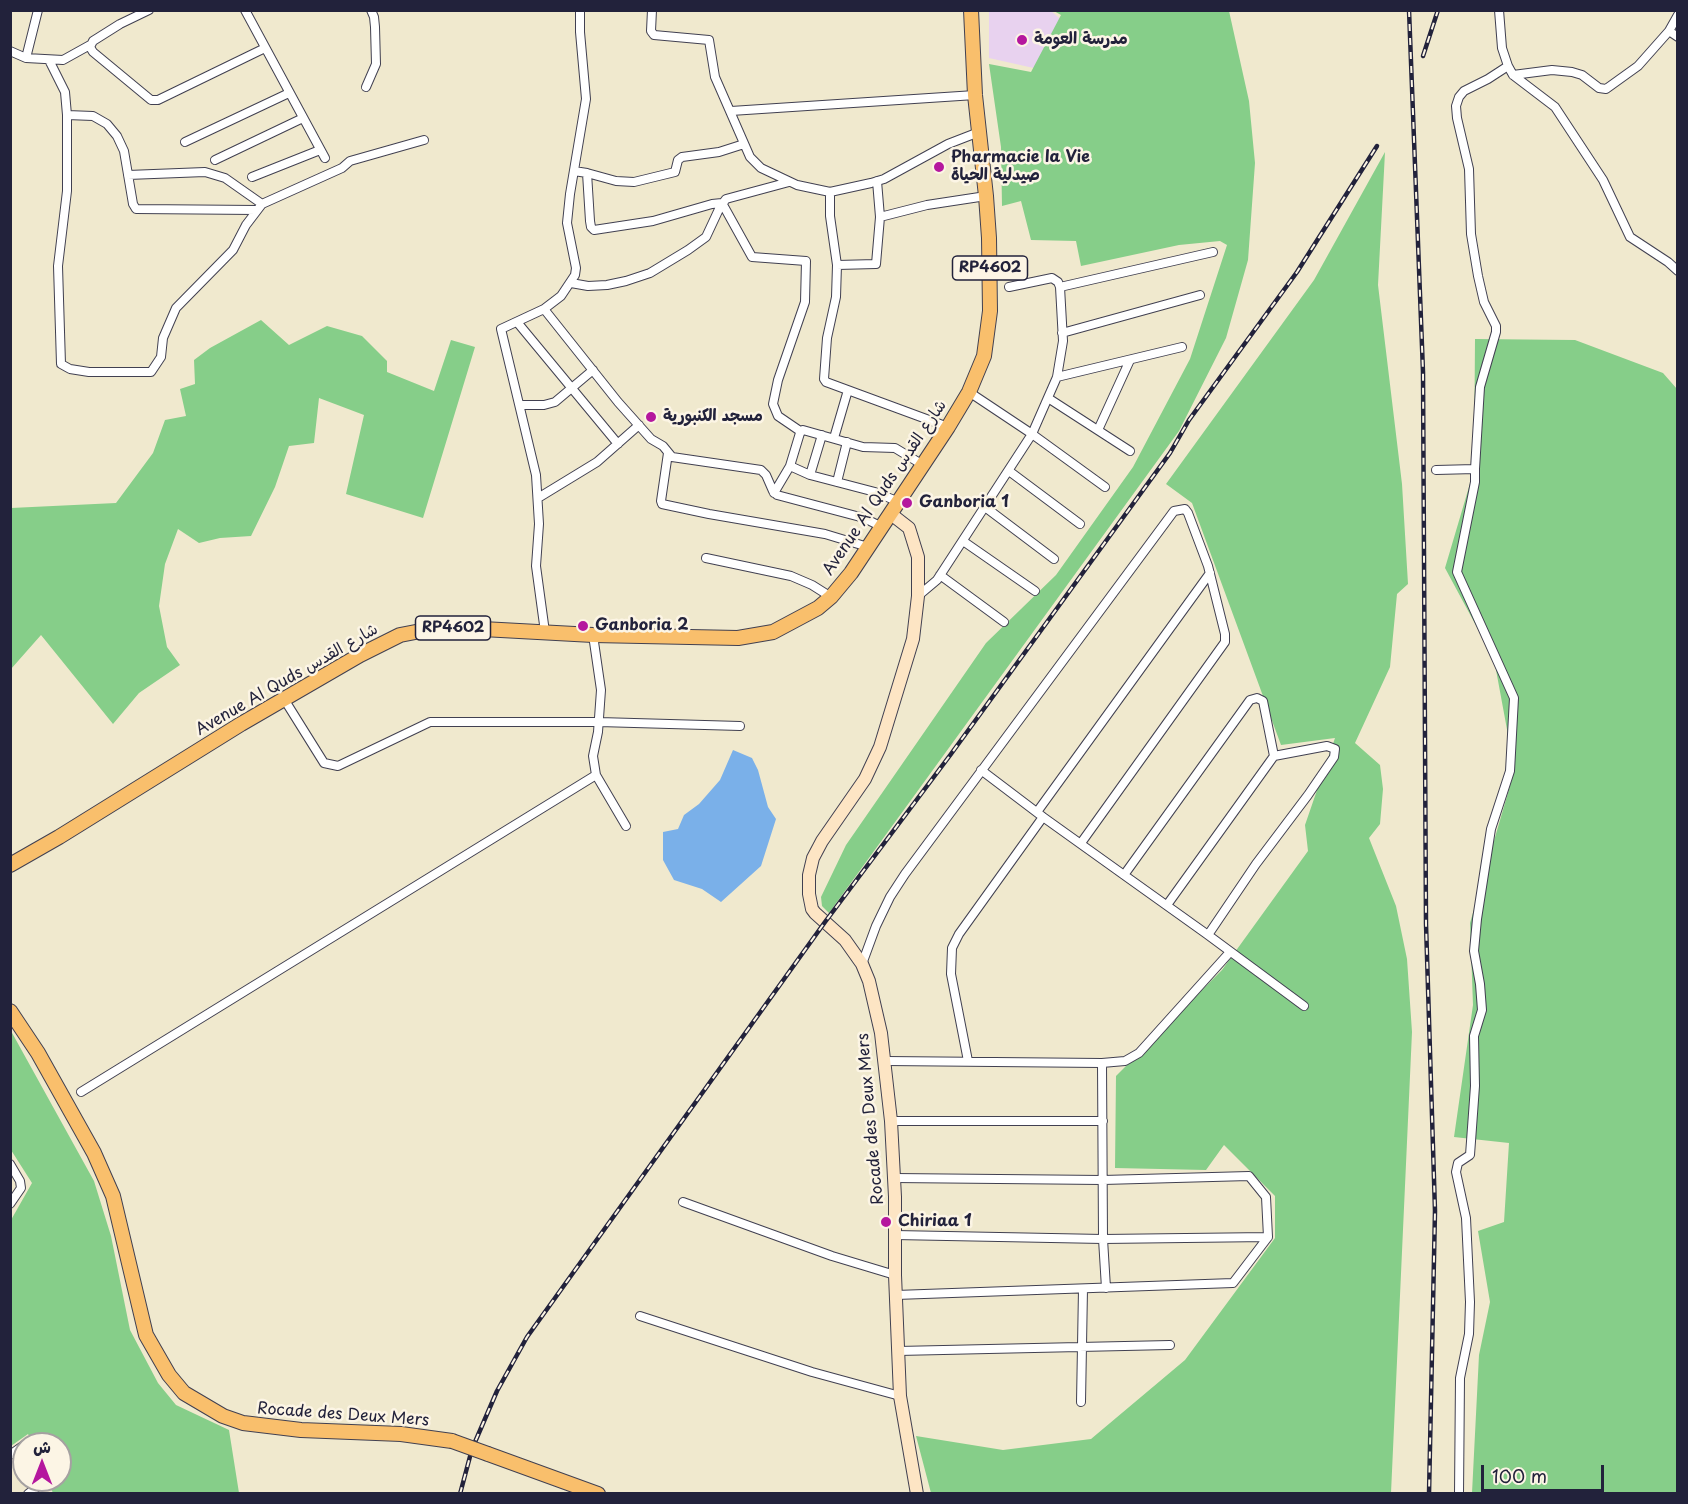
<!DOCTYPE html>
<meta charset="utf-8">
<style>
body{margin:0}
#map{position:relative;width:1688px;height:1504px;overflow:hidden;background:#f0e9ce;font-family:"Playpen Sans","Playpen Sans Arabic",sans-serif}
canvas{display:block}
.frame{position:absolute;inset:0;border:12px solid #22223b;pointer-events:none}
.north{position:absolute;left:12px;top:1432px;width:60px;height:60px;box-sizing:border-box;background:#fcf5e5;border:2px solid #a5a1a1;border-radius:50%;rotate:0deg;font-size:16px;font-weight:700;line-height:24px;text-align:center;color:#22223b}
.north::after{content:'';display:block;margin:auto;width:21px;height:27px;background:#b5179e;clip-path:polygon(50% 0,100% 100%,50% 72%,0 100%)}
.scale{position:absolute;left:1481px;top:1465px;width:123px;height:27px;box-sizing:border-box;border:3px solid #22223b;border-top:0;padding-left:8px;font-size:18px;line-height:21px;white-space:nowrap;color:#22223b;-webkit-text-stroke:4px #fcf5e5;paint-order:stroke}
</style>
<div id="map">
<canvas width="1688" height="1504"></canvas>
<div class="frame"></div>
<div class="north">ش</div>
<div class="scale">100 m</div>
</div>
<script>
const g = document.querySelector('canvas').getContext('2d');
g.lineJoin = 'round';
function fillPath(path, color) {
  g.fillStyle = color;
  g.fill(path, 'evenodd');
}
function shape(rows) {
  const path = new Path2D();
  for (const r of rows) {
    path.moveTo(r[0], r[1]);
    for (let i = 2; i < r.length; i += 2) path.lineTo(r[i], r[i + 1]);
  }
  return path;
}
function trace(path, color, width, dash) {
  g.strokeStyle = color;
  g.lineWidth = width;
  g.lineCap = dash ? 'butt' : 'round';
  g.setLineDash(dash || []);
  g.stroke(path);
}
function label(font, color, halo, rows, align = 'center') {
  g.font = font + ' "Playpen Sans","Playpen Sans Arabic",sans-serif';
  g.lineWidth = 5;
  g.setLineDash([]);
  g.textBaseline = 'middle';
  g.strokeStyle = halo;
  g.fillStyle = color;
  for (const [text, x, y, turn = 0] of rows) {
    g.save();
    g.translate(x, y);
    g.rotate((+turn || 0) * Math.PI / 180);
    g.textAlign = isNaN(turn) ? turn : align;
    if (halo) g.strokeText(text, 0, 0);
    g.fillText(text, 0, 0);
    g.restore();
  }
}
const built = shape([
 [989,11,1051,11,1064,22,1038,69,989,58]
]);
const green = shape([
 [1054,11,1229,11,1249,101,1255,163,1248,260,1226,338,1179,431,829,913,822,906,821,897,846,845,986,643,1056,575,1133,467,1190,359,1227,245,1220,241,1179,245,1081,266,1076,241,1031,240,1021,201,1002,206,1001,147,989,64,1031,72,1061,15],
 [1385,152,1378,285,1402,484,1408,584,1397,594,1390,667,1355,743,1380,765,1383,789,1380,824,1369,838,1396,906,1407,959,1412,1032,1391,1493,931,1493,916,1436,1003,1450,1091,1439,1185,1360,1275,1238,1275,1196,1224,1145,1206,1170,1115,1168,1116,1076,1222,970,1308,851,1305,825,1335,738,1281,745,1192,503,1166,484,1314,280],
 [261,320,289,345,327,326,362,336,387,361,387,372,434,391,451,340,475,347,423,518,346,494,364,415,319,398,314,443,289,446,275,487,251,536,220,538,199,543,178,529,165,564,159,606,167,647,180,665,139,693,113,724,41,635,11,669,11,508,116,503,153,453,165,420,186,416,180,389,195,384,194,360,210,348],
 [1475,339,1575,340,1663,373,1677,389,1677,1493,1472,1493,1479,1355,1490,1302,1478,1231,1504,1222,1509,1143,1454,1137,1473,1005,1470,923,1512,779,1513,762,1494,659,1445,568,1474,470],
 [11,1031,94,1181,111,1236,130,1330,158,1383,176,1405,229,1430,239,1493,53,1493,47,1480,60,1480,60,1444,33,1444,28,1434,11,1446,11,1220,32,1183,11,1150]
]);
const water = shape([
 [733,750,752,758,758,770,768,807,776,819,761,866,721,902,702,889,674,880,663,860,663,832,678,829,684,815,699,804,720,780]
]);
const minor = shape([
 [149,10,120,24,93,41,90,47,93,52,151,100,158,100,265,48],
 [245,10,325,158],
 [652,10,651,31,654,35,709,40,715,77,750,157,761,168,797,185,830,192,871,183,884,179,948,144,979,132],
 [1499,10,1502,48,1508,66,1513,75,1555,107,1603,180,1630,237,1668,262,1678,271],
 [1669,31,1678,15],
 [10,51,26,58,63,60,90,45],
 [26,58,38,10],
 [49,60,65,92,67,115,67,191,58,266,61,364,70,369,89,372,151,372,161,357,163,338,176,308,233,250,246,225,262,204,342,168,350,161,424,140],
 [1513,75,1552,70,1572,72,1582,75,1599,88,1606,89,1638,66,1669,31,1678,37],
 [366,87,376,64,375,27,374,17,371,10],
 [731,111,975,95],
 [67,115,93,116,107,124,117,136,124,151,133,204,136,209,257,210],
 [185,142,289,93],
 [215,160,303,118],
 [574,171,587,173,590,221,591,227,594,230,653,221,712,204,722,203,752,257,806,261,805,302,778,380,773,404,778,416,800,431],
 [587,173,616,181,634,182,675,172,678,160,682,157,719,152,744,144],
 [128,175,205,172,225,178,262,204],
 [252,177,320,150],
 [877,181,880,217,927,205,986,196],
 [830,192,830,216,837,265],
 [880,217,876,264,837,265,836,297,827,338,824,379,826,382,948,427],
 [571,283,588,286,607,285,626,281,650,273,688,250,706,237,720,207,726,199,789,182],
 [1009,287,1052,278,1058,282,1060,287],
 [544,309,618,402,651,439,663,446,672,457,761,470,766,475,773,491,777,495,864,518,882,527],
 [517,322,618,444],
 [1062,333,1200,295],
 [1057,377,1182,347],
 [969,392,1032,434,1105,487],
 [1048,398,1130,451],
 [520,405,544,405,555,402,593,370],
 [1098,430,1130,360],
 [834,438,848,390],
 [668,453,661,501,662,504,709,514,825,534,868,547],
 [790,466,810,475,875,492,899,502],
 [1475,469,1480,387,1496,332,1496,326,1484,302,1478,276,1471,234,1469,169,1457,118,1456,106,1459,97,1464,91,1488,79,1508,66],
 [1436,470,1475,469,1475,482,1457,572,1514,698,1510,771,1491,829,1477,919,1474,951,1480,984,1482,1010,1474,1036,1475,1086,1470,1155,1458,1163,1456,1172,1466,1218,1470,1302,1469,1334,1460,1378,1459,1494],
 [1009,471,1080,524],
 [810,475,822,435],
 [837,482,847,442],
 [774,493,790,466,800,433,803,430,863,447,895,448,923,465],
 [538,498,597,462,639,425],
 [985,507,1054,559],
 [963,541,1035,591],
 [706,558,791,576,812,585,831,597],
 [940,575,1004,622],
 [918,596,937,580,1032,434,1057,377,1063,341,1060,287,1213,252],
 [545,632,536,566,539,524,536,475,501,329,544,309,561,296,575,275,576,268,567,223,570,194,586,99,580,32,580,10],
 [593,635,601,690,598,732,593,756,596,775,626,826],
 [284,699,324,763,338,766,430,722,599,722,740,726],
 [981,770,1043,817,1124,875,1208,935,1256,864,1308,795,1334,757,1335,749,1327,746,1274,756,1263,701,1257,698,1250,700,1124,875],
 [1037,812,1210,573],
 [1167,905,1274,756],
 [1208,935,1304,1006],
 [862,964,876,926,890,897,905,874,1174,511,1185,509,1188,513,1208,566,1225,634,1225,642,1081,843],
 [886,1061,1102,1063,1125,1061,1139,1053,1230,952],
 [968,1061,951,974,952,948,959,934,1043,817],
 [1102,1063,1103,1239,1106,1288],
 [81,1092,596,775],
 [891,1121,1103,1121],
 [10,1164,20,1181,21,1188,10,1204],
 [894,1178,1103,1180,1249,1176,1266,1197,1268,1237,1233,1283,896,1295],
 [683,1202,832,1256,895,1275],
 [895,1235,1103,1239,1268,1237],
 [640,1316,812,1372,900,1396],
 [898,1351,1170,1345],
 [1081,1402,1083,1289],
 [10,1455,24,1445],
 [28,1494,42,1483]
]);
const secondary = shape([
 [891,514,909,528,918,557,918,596,913,639,880,747,865,779,822,841,813,858,809,875,809,894,812,909,815,913,845,940,862,964,869,981,881,1033,891,1121,895,1197,895,1275,900,1396,917,1494]
]);
const primary = shape([
 [10,865,59,837,241,724,360,655,400,635,431,629,464,628,593,635,738,638,773,632,818,608,831,597,851,573,948,427,969,392,984,356,990,311,989,238,986,196,975,95,971,10]
]);
const trunk = shape([
 [10,1011,38,1053,94,1153,113,1196,146,1335,169,1375,184,1393,223,1416,243,1423,301,1430,401,1434,452,1441],
 [488,1454,598,1494]
]);
const rail = shape([
 [1409,10,1423,372,1426,924,1435,1211,1429,1494],
 [1423,56,1438,10],
 [460,1494,472,1449,497,1391,527,1337,825,922,951,754,1170,453,1189,420,1297,272,1377,146]
]);
const trunkBridge = shape([
 [452,1441,488,1454]
]);
const markers = [
 [1022,40,6,"#b5179e"],
 [939,167,6,"#b5179e"],
 [651,417,6,"#b5179e"],
 [907,503,6,"#b5179e"],
 [583,626,6,"#b5179e"],
 [886,1222,6,"#b5179e"]
];
const shields = [
 [990,268,75],
 [453,628,75]
];
const shieldNames = [
 ["RP4602",990,268],
 ["RP4602",453,628]
];
const poiNames = [
 ["مدرسة العومة",1034,40],
 ["Pharmacie la Vie",951,158],
 ["صيدلية الحياة",951,176],
 ["مسجد الكنبورية",663,417],
 ["Ganboria 1",919,503],
 ["Ganboria 2",595,626],
 ["Chiriaa 1",898,1222]
];
const streetNames = [
 ["Avenue Al Quds شارع القدس",885,488,-56],
 ["Avenue Al Quds شارع القدس",287,680,-30],
 ["Rocade des Deux Mers",871,1119,-95],
 ["Rocade des Deux Mers",343,1415,4]
];
fillPath(built, '#e8d2ef');
fillPath(green, '#86ce89');
fillPath(water, '#7ab0e9');
trace(minor, '#414051', 10);
trace(secondary, '#414051', 14);
trace(primary, '#414051', 16);
trace(trunk, '#414051', 16);
trace(minor, '#fff', 8);
trace(secondary, '#fde5c4', 12);
trace(primary, '#f9bf6c', 14);
trace(trunk, '#f9bf6c', 14);
trace(rail, '#22223b', 4.5);
trace(rail, '#fcf5e5', 2, [7]);
trace(trunkBridge, '#414051', 16, []);
trace(trunkBridge, '#f9bf6c', 14);
for (const [x, y, r, color] of markers) {
  const dot = new Path2D();
  dot.arc(x, y, r, 0, 2 * Math.PI);
  g.fillStyle = color;
  g.fill(dot);
  trace(dot, '#fcf5e5', 2);
}
for (const [x, y, w] of shields) {
  const box = new Path2D();
  box.roundRect(x - w / 2, y - 12, w, 24, 4.5);
  g.fillStyle = '#fcf5e5';
  g.fill(box);
  trace(box, '#22223b', 1.5);
}
label('bold 15px', '#22223b', null, shieldNames);
label('bold 16px', '#22223b', '#fcf5e5', poiNames, 'left');
label('16px', '#22223b', '#fcf5e5', streetNames);
</script>
